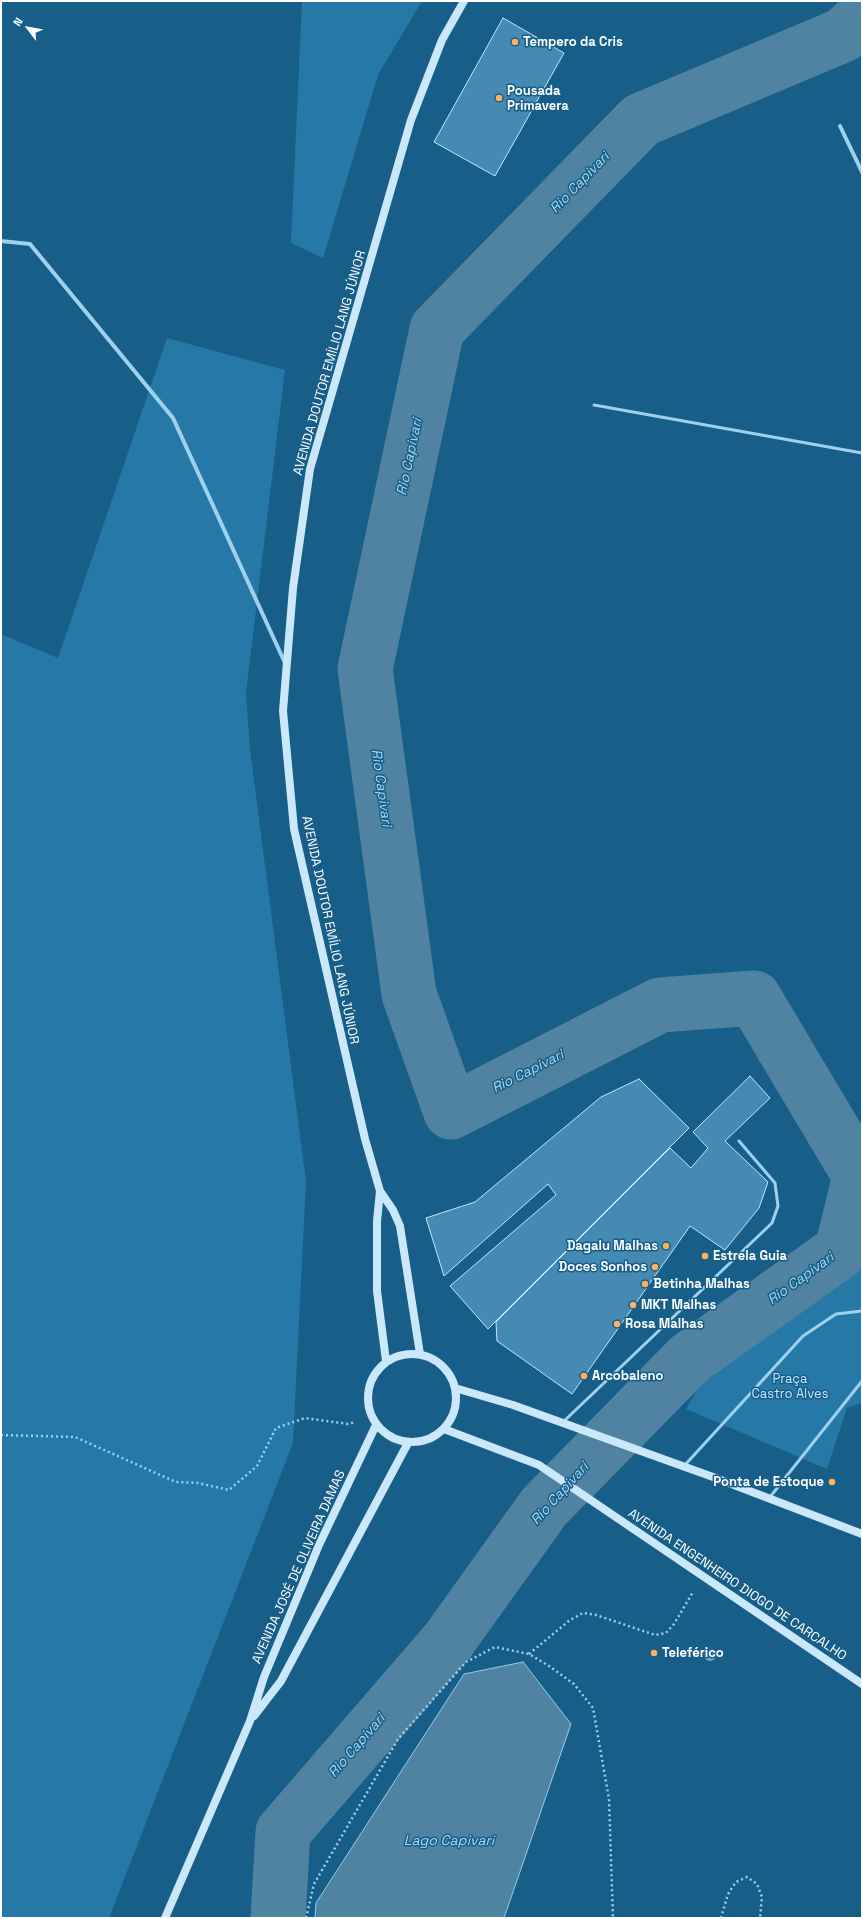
<!DOCTYPE html>
<meta charset="utf-8">
<style>
body{margin:0}
#map{position:relative;width:863px;height:1919px;overflow:hidden;background:#175e88;font-family:"Space Grotesk",sans-serif}
canvas{display:block}
.frame{position:absolute;inset:0;border:2px solid #fff;pointer-events:none}
.north{position:absolute;left:8px;top:8px;width:40px;height:40px;-webkit-text-stroke:3px #175e88;paint-order:stroke;rotate:302deg;font-size:11px;font-weight:700;line-height:16px;text-align:center;color:#fff}
.north::after{content:'';display:block;margin:auto;width:14px;height:18px;background:#fff;clip-path:polygon(50% 0,100% 100%,50% 72%,0 100%)}
</style>
<div id="map">
<canvas width="863" height="1919"></canvas>
<div class="frame"></div>
<div class="north">N</div>
</div>
<script>
const g = document.querySelector('canvas').getContext('2d');
g.lineJoin = 'round';
function fillPath(path, color) {
  g.fillStyle = color;
  g.fill(path, 'evenodd');
}
function shape(rows) {
  const path = new Path2D();
  for (const r of rows) {
    if (r.length === 3) {
      path.moveTo(r[0] + r[2], r[1]);
      path.arc(r[0], r[1], r[2], 0, 2 * Math.PI);
      continue;
    }
    path.moveTo(r[0], r[1]);
    for (let i = 2; i < r.length; i += 2) path.lineTo(r[i], r[i + 1]);
  }
  return path;
}
function trace(path, color, width, dash) {
  g.strokeStyle = color;
  g.lineWidth = width;
  g.lineCap = dash ? 'butt' : 'round';
  g.setLineDash(dash || []);
  g.stroke(path);
}
function label(font, color, halo, rows, align = 'center') {
  g.font = font + ' "Space Grotesk",sans-serif';
  g.lineWidth = 3;
  g.setLineDash([]);
  g.textBaseline = 'middle';
  g.strokeStyle = halo;
  g.fillStyle = color;
  for (const [text, x, y, turn = 0] of rows) {
    g.save();
    g.translate(x, y);
    g.rotate((+turn || 0) * Math.PI / 180);
    g.textAlign = isNaN(turn) ? turn : align;
    if (halo) g.strokeText(text, 0, 0);
    g.fillText(text, 0, 0);
    g.restore();
  }
}
const green = shape([
 [302,1,422,1,378,75,323,258,291,243],
 [167,338,285,370,246,693,250,749,306,1182,293,1443,109,1918,1,1918,1,634,58,658],
 [862,1249,862,1403,847,1408,827,1469,686,1409,713,1362,800,1309]
]);
const water = shape([
 [523,1662,571,1724,504,1918,315,1918,316,1903,464,1674,523,1662]
]);
const river = shape([
 [278,1918,283,1832,448,1641,544,1507,689,1359,842,1250,860,1176,754,998,660,1005,451,1112,409,994,365,669,437,329,641,120,843,35,862,18]
]);
const building = shape([
 [503,18,564,53,495,176,434,142,503,18],
 [750,1076,770,1098,725,1141,768,1182,759,1208,725,1250,690,1226,572,1394,497,1341,496,1322,670,1148,691,1168,708,1148,693,1132,750,1076],
 [639,1079,689,1128,488,1329,450,1286,556,1195,548,1184,444,1276,426,1218,475,1202,601,1097,639,1079]
]);
const path = shape([
 [1,1435,75,1437,176,1482,198,1483,229,1490,257,1466,276,1428,305,1418,348,1424,355,1422],
 [529,1654,570,1620,583,1613,596,1615,655,1635,666,1633,674,1624,693,1592],
 [306,1918,314,1884,398,1739,466,1662,495,1647,529,1654,549,1666,574,1684,593,1708,609,1799,613,1918],
 [721,1918,728,1894,736,1882,747,1877,757,1884,762,1897,760,1918]
]);
const lane = shape([
 [594,405,862,453],
 [563,1422,772,1223,778,1206,775,1183,739,1141],
 [684,1466,803,1336,836,1314,862,1311],
 [770,1497,862,1381]
]);
const street = shape([
 [840,126,862,172],
 [1,241,30,244,173,418,285,663]
]);
const secondary = shape([
 [380,1191,377,1221,377,1291,386,1361],
 [412,1398,44],
 [420,1354,400,1226,393,1210,380,1191,365,1139,294,829,283,711,293,588,310,469,411,120,442,40,464,1],
 [455,1388,513,1405,713,1477,862,1534],
 [444,1429,539,1465,862,1684],
 [254,1716,281,1681,408,1443],
 [165,1918,250,1721,264,1677,319,1545,376,1425]
]);
const trees = [
 [710,1655]
];
const markers = [
 [515,42,4,"#ffb05b"],
 [499,98,4,"#ffb05b"],
 [666,1246,4,"#ffb05b"],
 [705,1256,4,"#ffb05b"],
 [655,1267,4,"#ffb05b"],
 [645,1284,4,"#ffb05b"],
 [633,1305,4,"#ffb05b"],
 [617,1324,4,"#ffb05b"],
 [584,1376,4,"#ffb05b"],
 [832,1482,4,"#ffb05b"],
 [654,1653,4,"#ffb05b"]
];
const poiNames = [
 ["Tempero da Cris",523,42],
 ["Pousada",507,91],
 ["Primavera",507,106],
 ["Dagalu Malhas",658,1246,"right"],
 ["Estrela Guia",713,1256],
 ["Doces Sonhos",647,1267,"right"],
 ["Betinha Malhas",653,1284],
 ["MKT Malhas",641,1305],
 ["Rosa Malhas",625,1324],
 ["Arcobaleno",592,1376],
 ["Ponta de Estoque",824,1482,"right"],
 ["Teleférico",662,1653]
];
const streetNames = [
 ["AVENIDA DOUTOR EMÍLIO LANG JÚNIOR",330,363,-74],
 ["AVENIDA DOUTOR EMÍLIO LANG JÚNIOR",330,930,78],
 ["AVENIDA JOSÉ DE OLIVEIRA DAMAS",299,1567,-66],
 ["AVENIDA ENGENHEIRO DIOGO DE CARCALHO",737,1585,34]
];
const parkNames = [
 ["Praça",790,1379],
 ["Castro Alves",790,1394]
];
const waterNames = [
 ["Rio Capivari",580,183,-46],
 ["Rio Capivari",410,457,-78],
 ["Rio Capivari",381,788,82],
 ["Rio Capivari",528,1072,-27],
 ["Rio Capivari",801,1279,-36],
 ["Rio Capivari",560,1494,-48],
 ["Rio Capivari",357,1746,-49],
 ["Lago Capivari",449,1841]
];
fillPath(green, '#2678a6');
fillPath(water, '#4f83a1');
trace(water, '#90cff1', 1);
trace(river, '#4f83a1', 55);
fillPath(building, '#448ab3');
trace(building, '#c3e7fa', 1);
trace(path, '#9ed1ee', 2.5, [2, 3]);
trace(lane, '#9ed1ee', 3);
trace(street, '#9ed1ee', 4);
trace(secondary, '#cbe8fa', 8);
g.fillStyle = '#76a9c7';
for (const [x, y] of trees) {
  g.beginPath();
  g.arc(x, y, 6, 0, 2 * Math.PI);
  g.fill();
}
for (const [x, y, r, color] of markers) {
  const dot = new Path2D();
  dot.arc(x, y, r, 0, 2 * Math.PI);
  g.fillStyle = color;
  g.fill(dot);
  trace(dot, '#175e88', 1.5);
}
label('bold 13px', '#fff', '#175e88', poiNames, 'left');
label('13px', '#fff', '#175e88', streetNames);
label('13px', '#c3e7fa', '#175e88', parkNames);
label('italic 14px', '#a9daf5', '#175e88', waterNames);
</script>
